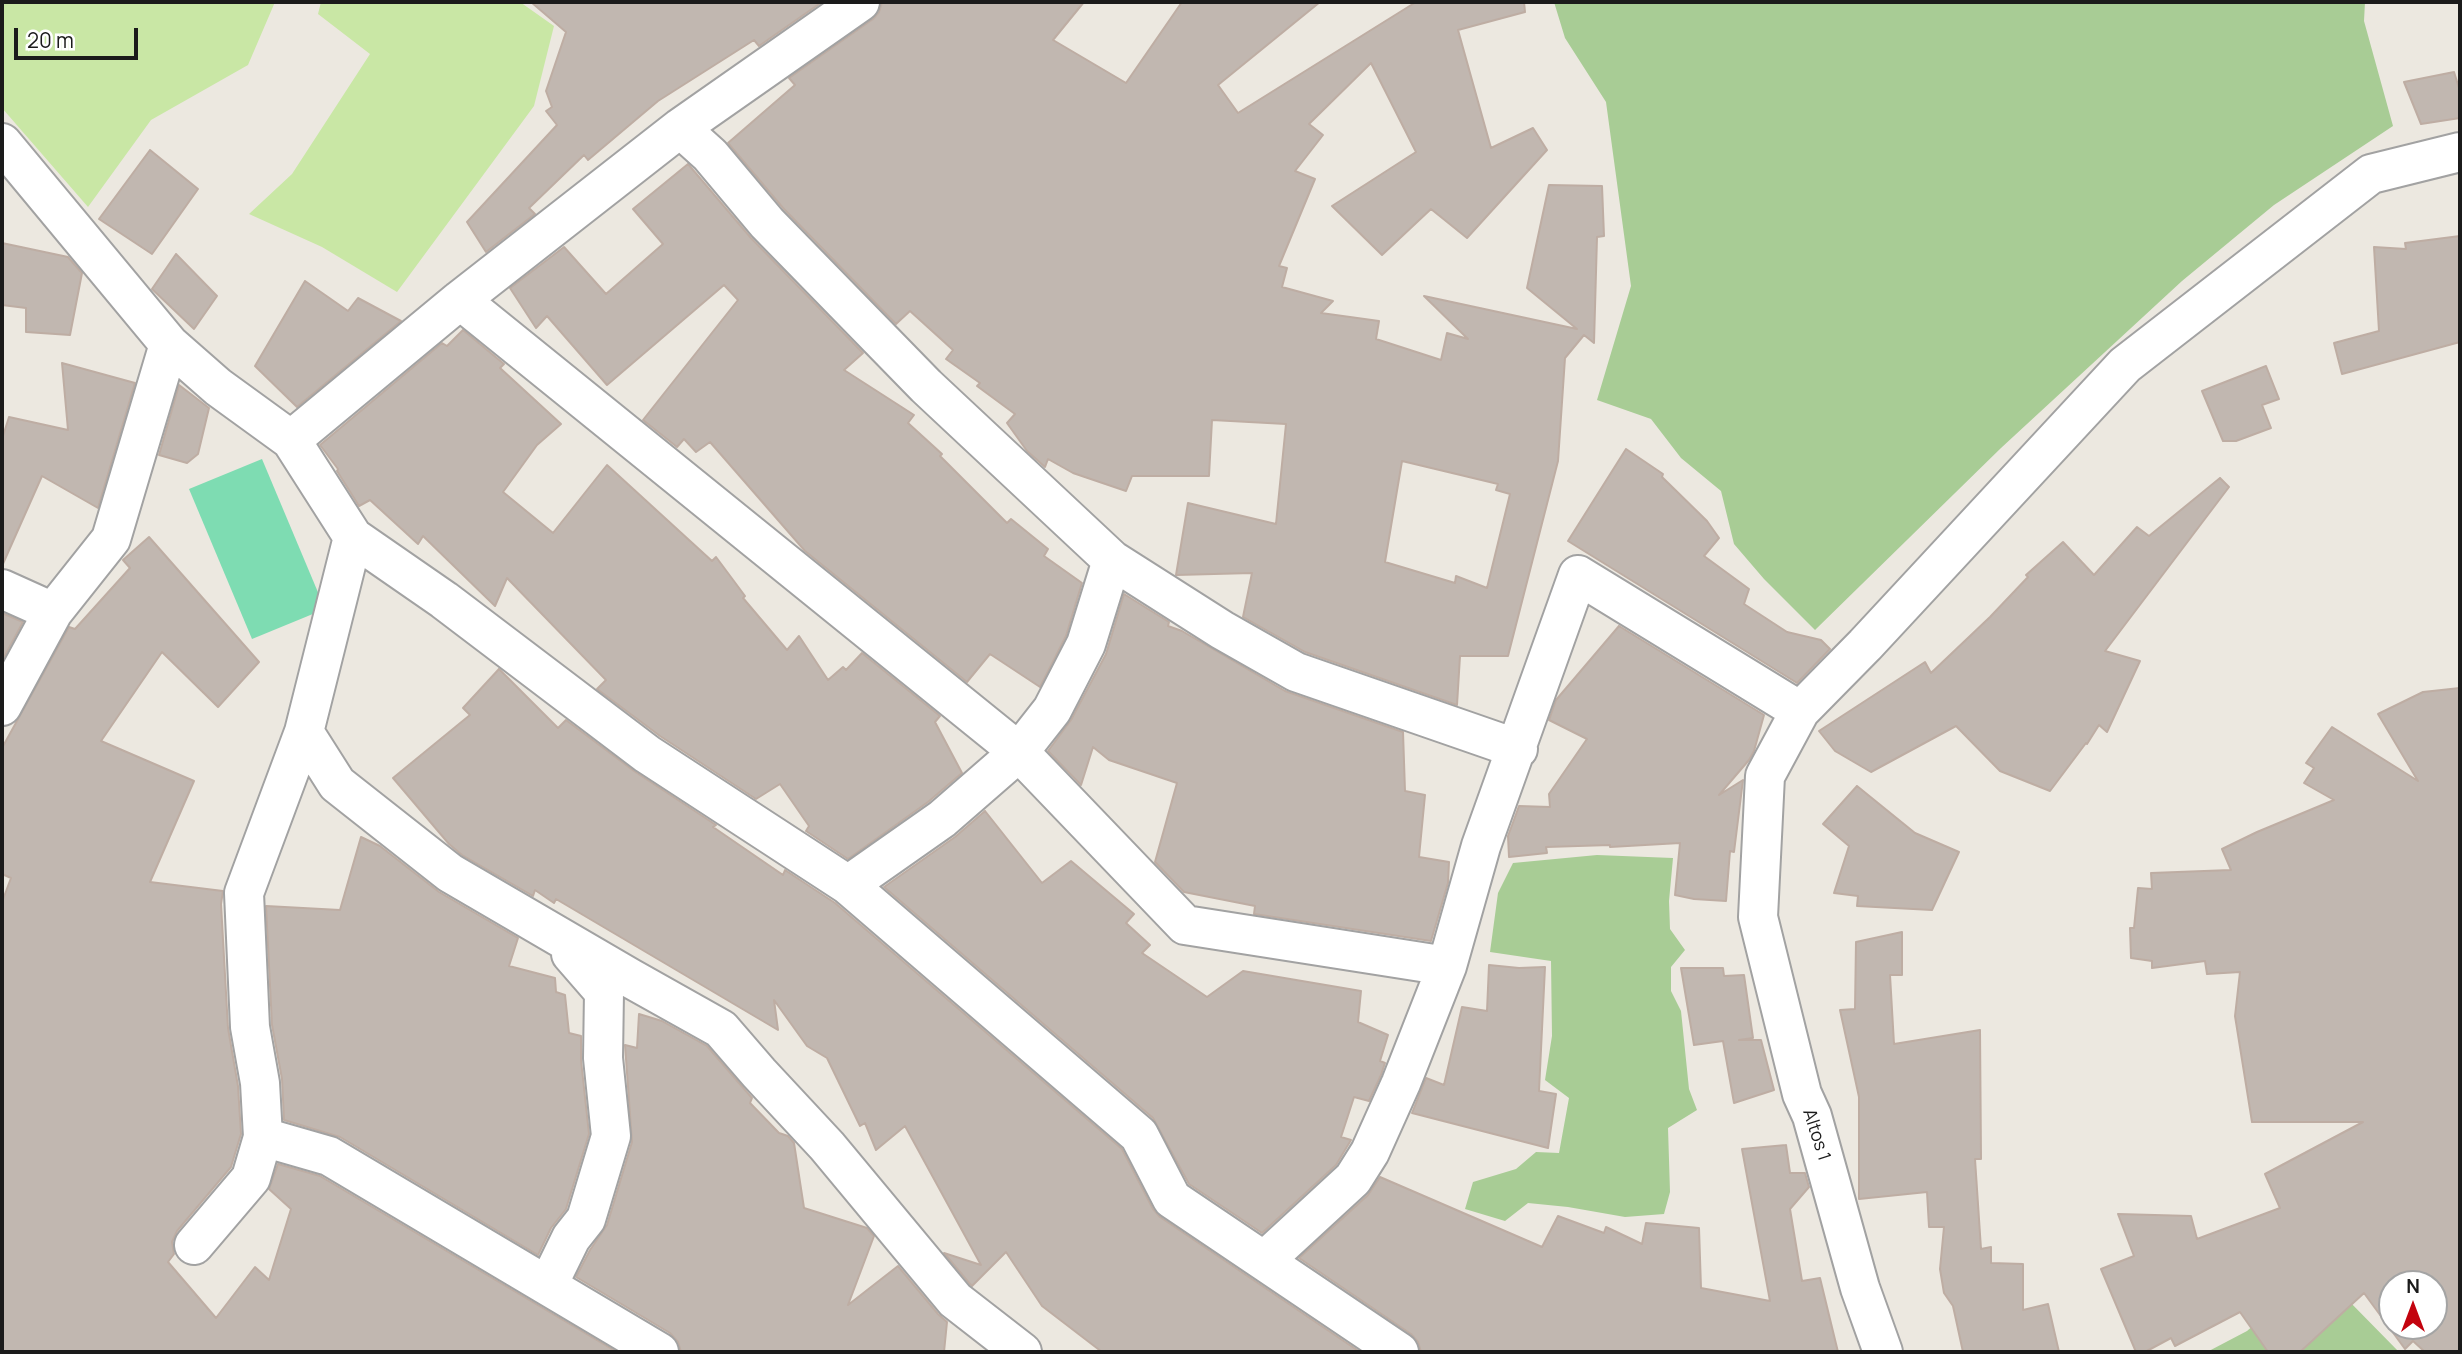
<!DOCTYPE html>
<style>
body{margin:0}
#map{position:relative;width:2462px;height:1354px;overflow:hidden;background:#ece8e0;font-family:Manrope,sans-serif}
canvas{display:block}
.frame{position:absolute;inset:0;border:4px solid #1b1b1b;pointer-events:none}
.north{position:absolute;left:2378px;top:1270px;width:70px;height:70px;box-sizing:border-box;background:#fff;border:2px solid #a4a4a4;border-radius:50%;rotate:0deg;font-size:19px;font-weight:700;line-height:28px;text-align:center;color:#1b1b1b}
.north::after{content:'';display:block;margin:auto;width:24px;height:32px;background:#c3030e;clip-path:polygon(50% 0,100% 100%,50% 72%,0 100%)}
.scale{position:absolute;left:14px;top:28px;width:124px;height:32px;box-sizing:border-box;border:4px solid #1b1b1b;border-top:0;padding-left:9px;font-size:21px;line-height:24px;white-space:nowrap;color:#1b1b1b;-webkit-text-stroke:5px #fff;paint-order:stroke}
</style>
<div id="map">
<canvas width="2462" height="1354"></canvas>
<div class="frame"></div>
<div class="north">N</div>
<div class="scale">20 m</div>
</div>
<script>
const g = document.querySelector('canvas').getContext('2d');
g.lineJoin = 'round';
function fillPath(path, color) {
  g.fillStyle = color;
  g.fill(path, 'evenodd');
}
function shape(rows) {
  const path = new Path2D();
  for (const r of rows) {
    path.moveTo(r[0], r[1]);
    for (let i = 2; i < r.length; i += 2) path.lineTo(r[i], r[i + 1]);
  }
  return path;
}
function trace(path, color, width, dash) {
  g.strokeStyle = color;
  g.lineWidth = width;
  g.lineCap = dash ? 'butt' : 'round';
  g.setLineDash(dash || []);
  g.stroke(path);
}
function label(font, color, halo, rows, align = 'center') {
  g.font = font + ' Manrope,sans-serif';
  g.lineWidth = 5;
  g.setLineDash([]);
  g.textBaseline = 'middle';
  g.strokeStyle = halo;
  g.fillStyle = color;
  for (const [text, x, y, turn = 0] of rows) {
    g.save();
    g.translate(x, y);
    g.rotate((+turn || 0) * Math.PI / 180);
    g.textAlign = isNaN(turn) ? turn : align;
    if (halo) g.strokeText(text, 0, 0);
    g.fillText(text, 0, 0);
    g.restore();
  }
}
const grass = shape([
 [2,2,275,2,248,65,151,120,88,207,2,108],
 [321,2,520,2,554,26,534,106,397,292,322,247,249,214,292,174,370,54,318,14]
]);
const forest = shape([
 [1554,2,2365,2,2364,21,2393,126,2274,205,2182,281,2001,448,1815,630,1764,579,1734,544,1721,491,1681,458,1651,419,1597,400,1631,286,1606,102,1565,38],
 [1597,855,1673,858,1669,901,1670,929,1685,950,1671,967,1671,991,1681,1011,1689,1089,1697,1110,1668,1128,1670,1192,1664,1214,1625,1217,1568,1207,1528,1203,1505,1221,1465,1209,1473,1182,1516,1169,1536,1152,1559,1153,1569,1098,1545,1080,1552,1036,1551,961,1490,952,1498,893,1513,863],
 [2345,1297,2399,1352,2207,1352,2247,1331,2271,1310]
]);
const pitch = shape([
 [262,459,325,609,252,639,189,489]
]);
const building = shape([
 [531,2,822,2,759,46,754,40,658,101,588,160,584,155,529,208,535,214,486,252,467,222,557,125,546,111,552,107,546,91,566,32,531,2],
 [882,2,1084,2,1053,40,1126,83,1182,2,1320,2,1218,85,1238,113,1416,2,1524,2,1525,12,1458,30,1491,148,1533,128,1547,150,1467,238,1431,209,1382,255,1332,206,1416,152,1371,63,1309,124,1323,135,1295,171,1315,179,1279,266,1287,268,1282,287,1333,301,1321,313,1379,321,1376,339,1441,360,1447,333,1468,339,1424,296,1577,329,1527,288,1549,185,1602,186,1604,236,1597,237,1594,343,1584,335,1565,358,1558,461,1508,656,1460,656,1457,705,1305,652,1243,617,1252,573,1176,575,1188,503,1276,524,1286,424,1212,420,1209,476,1132,476,1126,491,1073,473,1048,459,1045,467,1027,451,1007,423,1015,414,977,386,980,383,946,359,953,350,910,311,896,324,783,208,728,143,795,85,789,78,873,19,879,12,882,2],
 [1402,461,1498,484,1496,490,1510,494,1487,588,1456,576,1455,583,1385,562,1402,461],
 [2454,72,2460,91,2460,118,2421,124,2404,82,2454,72],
 [150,150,198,189,152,254,99,219,150,150],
 [688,164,751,238,863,353,844,370,914,415,908,423,942,454,940,456,1007,523,1011,519,1048,549,1044,556,1082,583,1066,636,1040,687,990,654,967,682,805,551,710,442,696,452,684,439,677,447,643,420,738,300,724,285,607,385,547,316,536,328,510,288,564,247,606,294,663,244,633,209,688,164],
 [2460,236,2460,342,2342,374,2334,343,2379,331,2374,247,2406,249,2405,243,2460,236],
 [2,243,68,257,82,273,70,335,26,332,26,308,2,305,2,243],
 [176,254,217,296,194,329,152,289,176,254],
 [305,281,348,311,358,298,401,321,297,407,255,366,305,281],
 [463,330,504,364,500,368,561,424,537,445,503,492,553,533,607,465,712,561,716,557,745,596,743,598,787,650,799,636,828,680,843,667,846,670,862,653,940,716,935,722,962,773,928,802,848,859,806,831,809,826,780,784,756,799,660,736,597,689,606,680,507,578,495,606,423,536,418,544,370,500,359,506,337,471,338,469,320,445,442,343,447,346,463,330],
 [62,363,135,383,98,508,42,476,2,566,2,439,9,417,68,430,62,363],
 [2266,366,2279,399,2262,405,2271,428,2236,441,2223,441,2202,391,2266,366],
 [179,385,209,408,198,454,187,463,159,455,179,385],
 [1626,449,1663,474,1662,477,1707,521,1719,538,1704,556,1749,589,1744,604,1787,632,1821,640,1830,649,1797,683,1568,541,1626,449],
 [2220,478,2229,487,2105,651,2140,661,2107,732,2099,725,2087,744,2086,743,2050,791,2000,771,1956,726,1871,772,1835,751,1819,731,1925,662,1931,673,1990,617,2028,577,2026,575,2063,542,2094,575,2137,527,2149,536,2220,478],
 [149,537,259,662,218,707,162,652,101,741,194,781,150,882,223,891,221,904,228,1028,238,1086,241,1134,231,1167,177,1231,172,1242,174,1254,168,1262,216,1318,255,1267,269,1280,291,1209,269,1189,278,1164,320,1176,617,1352,2,1352,2,902,11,878,2,874,2,748,69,627,75,629,130,568,123,560,149,537],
 [1124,594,1169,622,1168,626,1182,631,1285,691,1403,732,1405,791,1425,795,1419,857,1449,862,1448,883,1431,941,1254,914,1255,906,1184,892,1155,862,1177,783,1109,760,1093,747,1081,785,1048,751,1071,720,1106,654,1124,594],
 [2,613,23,622,2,661,2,613],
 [1619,626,1764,715,1754,751,1749,760,1719,795,1743,780,1734,852,1730,851,1726,901,1694,899,1675,895,1680,843,1610,847,1610,845,1546,847,1547,853,1509,857,1508,836,1519,806,1550,807,1549,794,1587,739,1549,720,1556,700,1619,626],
 [499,669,558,728,566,720,634,771,716,825,713,827,783,875,785,870,835,903,1122,1149,1153,1209,1160,1217,1360,1352,1102,1352,1042,1306,1006,1252,972,1286,970,1284,944,1253,981,1265,905,1126,876,1150,865,1123,860,1126,827,1058,807,1046,774,1000,778,1030,556,899,554,903,535,890,533,896,462,855,449,844,393,778,470,715,463,708,499,669],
 [2460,688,2460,1352,2425,1352,2413,1341,2405,1349,2364,1293,2300,1352,2268,1352,2240,1312,2175,1346,2171,1338,2145,1352,2136,1352,2101,1269,2134,1256,2118,1214,2191,1216,2197,1239,2280,1208,2265,1174,2363,1122,2252,1122,2235,1016,2240,972,2207,974,2205,961,2152,968,2152,961,2131,958,2130,928,2134,928,2138,888,2152,889,2151,873,2231,870,2222,849,2257,832,2334,800,2304,783,2314,768,2306,763,2332,727,2418,781,2378,714,2423,692,2460,688],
 [2392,1284,2434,1284,2434,1326,2392,1326,2392,1284],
 [1857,786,1915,833,1959,852,1932,910,1857,906,1858,896,1834,893,1849,846,1823,824,1857,786],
 [985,811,1042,883,1071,861,1134,914,1126,923,1150,945,1142,953,1207,997,1243,971,1361,991,1358,1022,1388,1035,1380,1061,1385,1063,1381,1075,1369,1101,1354,1097,1341,1137,1351,1140,1336,1165,1262,1233,1189,1184,1153,1118,884,887,955,837,985,811],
 [361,837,380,846,439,892,518,938,509,966,555,978,556,992,565,995,569,1033,581,1036,581,1060,589,1134,566,1209,551,1228,538,1255,340,1137,284,1120,282,1079,272,1025,266,906,340,910,361,837],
 [1902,932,1902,975,1890,975,1894,1044,1980,1030,1981,1159,1975,1159,1981,1249,1991,1247,1991,1263,2023,1264,2023,1310,2048,1304,2059,1352,1963,1352,1953,1306,1944,1293,1940,1269,1944,1227,1929,1227,1927,1192,1859,1199,1859,1097,1840,1010,1855,1009,1856,942,1902,932],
 [1489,965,1519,968,1545,967,1539,1091,1556,1094,1548,1148,1412,1113,1426,1078,1444,1085,1462,1007,1487,1011,1489,965],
 [1681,968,1723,968,1724,976,1744,975,1753,1038,1739,1040,1761,1040,1774,1090,1734,1103,1723,1041,1694,1045,1681,968],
 [639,1014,662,1021,707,1046,752,1098,750,1103,779,1133,788,1136,794,1143,804,1208,867,1228,874,1236,848,1305,898,1266,938,1314,947,1322,944,1352,681,1352,678,1342,670,1333,576,1277,590,1250,607,1225,632,1142,625,1045,637,1048,639,1014],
 [1786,1145,1790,1173,1805,1173,1809,1187,1790,1209,1802,1281,1820,1278,1838,1352,1421,1352,1418,1342,1411,1334,1299,1258,1368,1195,1380,1177,1542,1247,1558,1216,1604,1233,1606,1227,1642,1244,1646,1223,1699,1228,1701,1288,1770,1301,1742,1149,1786,1145]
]);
const minor = shape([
 [680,128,710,155,767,223,926,386,1112,560,1222,630,1296,672,1518,749],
 [2,143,169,344,218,387,291,440,353,537,444,600,647,754,848,885,1139,1135,1172,1199,1399,1352],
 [460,300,1019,752,1185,925,1447,966],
 [291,440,460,300,680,128,860,2],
 [2,589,53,612],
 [2,706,53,612,111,539,169,344],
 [304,732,337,784,450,873,630,978,721,1029,759,1073,827,1146,955,1300,1022,1352],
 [848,885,942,819,1019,752,1052,710,1086,644,1112,560],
 [263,1137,329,1156,659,1352],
 [194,1245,251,1178,263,1137,260,1083,250,1027,244,893,304,732,353,537],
 [1264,1261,1353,1179,1370,1152,1401,1083,1447,966,1481,846,1578,575,1800,711],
 [548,1285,571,1238,586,1219,611,1136,603,1058,604,992,571,954],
 [1883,1352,1860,1288,1812,1116,1802,1094,1758,917,1765,776,1800,711,1865,645,2125,365,2371,174,2460,152]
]);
const streetNames = [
 ["Altos 1",1816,1135,72]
];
fillPath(grass, '#c9e7a5');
fillPath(forest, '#a8cc95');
fillPath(pitch, '#7edcb2');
fillPath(building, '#c1b7b0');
trace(building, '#beada3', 2);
trace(minor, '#a2a2a2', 42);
trace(minor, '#fff', 38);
label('18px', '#1b1b1b', '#fff', streetNames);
</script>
